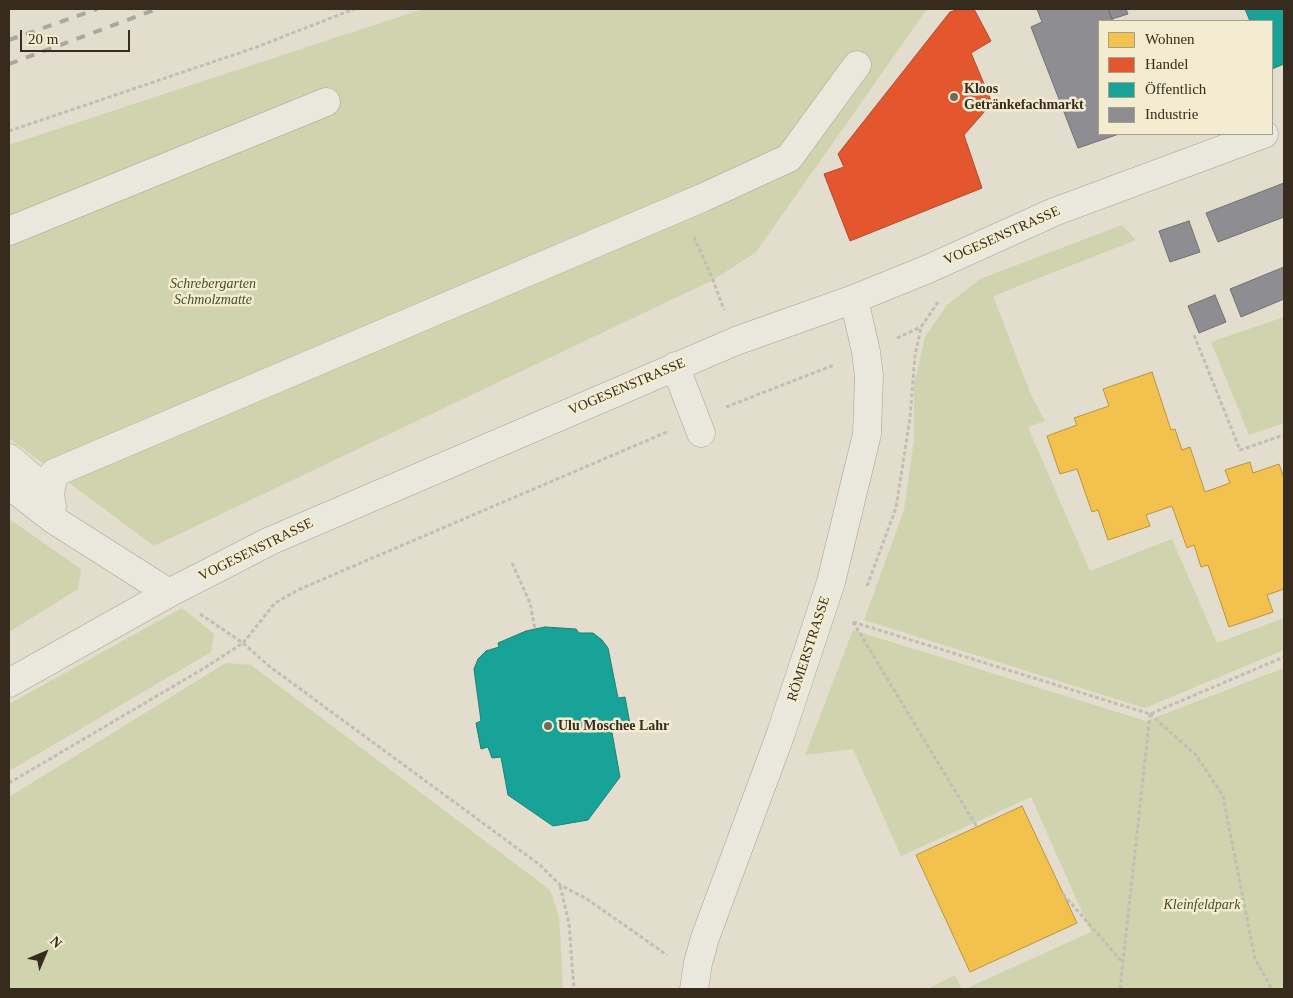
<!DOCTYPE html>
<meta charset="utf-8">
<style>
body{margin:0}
#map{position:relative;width:1293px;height:998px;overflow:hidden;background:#e2ddcc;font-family:"Times New Roman",serif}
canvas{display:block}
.frame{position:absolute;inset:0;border:10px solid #362b1d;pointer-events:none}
.legend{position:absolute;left:1098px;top:20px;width:175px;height:115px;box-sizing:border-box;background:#f4ecd1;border:1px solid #a89f89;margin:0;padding:6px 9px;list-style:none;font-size:15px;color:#362b1d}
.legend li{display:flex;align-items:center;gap:10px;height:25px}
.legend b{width:25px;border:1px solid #a89f89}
.north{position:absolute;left:20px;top:928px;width:50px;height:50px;-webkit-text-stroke:4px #f4ecd1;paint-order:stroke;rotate:45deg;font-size:14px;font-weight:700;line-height:20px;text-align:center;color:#362b1d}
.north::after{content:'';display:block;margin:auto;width:18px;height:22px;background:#362b1d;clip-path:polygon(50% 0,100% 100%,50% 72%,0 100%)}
.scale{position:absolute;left:20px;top:30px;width:110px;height:22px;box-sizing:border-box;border:2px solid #362b1d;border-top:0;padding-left:6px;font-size:15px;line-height:18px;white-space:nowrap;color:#362b1d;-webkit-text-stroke:4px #f4ecd1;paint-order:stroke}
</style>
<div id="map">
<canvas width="1293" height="998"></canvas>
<div class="frame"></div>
<ul class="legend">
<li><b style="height:14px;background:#f2c14e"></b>Wohnen</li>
<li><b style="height:14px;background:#e4572e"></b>Handel</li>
<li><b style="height:14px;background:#17a398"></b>Öffentlich</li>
<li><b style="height:14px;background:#8d8d92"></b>Industrie</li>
</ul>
<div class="north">N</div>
<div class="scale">20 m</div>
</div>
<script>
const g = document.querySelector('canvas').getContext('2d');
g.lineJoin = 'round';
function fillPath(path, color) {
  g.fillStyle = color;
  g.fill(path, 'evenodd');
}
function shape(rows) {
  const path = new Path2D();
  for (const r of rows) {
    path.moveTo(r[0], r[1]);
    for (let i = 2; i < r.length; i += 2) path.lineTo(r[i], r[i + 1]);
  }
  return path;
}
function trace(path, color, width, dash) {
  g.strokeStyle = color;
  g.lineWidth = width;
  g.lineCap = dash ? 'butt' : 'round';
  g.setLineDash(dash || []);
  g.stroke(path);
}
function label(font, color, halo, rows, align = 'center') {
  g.font = font + ' "Times New Roman",serif';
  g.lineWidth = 5;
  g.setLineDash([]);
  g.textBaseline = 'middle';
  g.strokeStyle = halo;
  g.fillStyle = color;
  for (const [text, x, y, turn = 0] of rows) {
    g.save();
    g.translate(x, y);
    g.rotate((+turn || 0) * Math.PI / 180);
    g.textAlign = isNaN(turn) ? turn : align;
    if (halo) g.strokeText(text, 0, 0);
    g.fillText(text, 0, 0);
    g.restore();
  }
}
const green = shape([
 [423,9,927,9,756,252,713,280,154,546,9,438,9,145],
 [1122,225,1136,240,993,296,1031,395,1045,421,1028,427,1090,571,1172,539,1217,643,1284,618,1284,650,1145,708,864,620,904,510,914,440,914,385,925,337,947,305,980,279],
 [1284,317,1284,423,1249,435,1211,342],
 [9,519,81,569,78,589,9,632],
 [182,608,214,634,211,652,9,771,9,704],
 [853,630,1146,721,1284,668,1284,989,965,989,1091,932,1031,797,901,856,853,749,805,755],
 [226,663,251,665,550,890,559,916,563,989,9,989,9,797],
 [955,975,962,989,927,989]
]);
const homes = shape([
 [1152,372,1171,430,1175,429,1182,450,1190,447,1205,492,1230,483,1225,470,1250,462,1253,473,1279,464,1284,478,1284,589,1267,595,1273,612,1229,627,1208,565,1201,567,1194,545,1187,548,1172,506,1146,515,1150,526,1108,540,1098,510,1092,512,1077,469,1060,474,1047,436,1077,425,1074,418,1109,406,1103,389,1152,372],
 [1022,806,1077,923,970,972,916,855,1022,806]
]);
const shops = shape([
 [960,9,974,9,991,41,971,53,992,103,964,135,982,188,850,241,824,174,844,167,838,154,950,12,960,9]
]);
const public = shape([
 [1245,9,1284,9,1284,64,1272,69,1272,21,1250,21,1245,9],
 [545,627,576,629,579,633,593,633,602,640,608,648,618,698,625,697,630,724,611,727,620,777,588,820,553,826,508,795,501,757,492,758,488,747,481,749,476,723,481,721,474,669,478,659,486,651,499,647,498,643,526,631,545,627]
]);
const industry = shape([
 [1037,9,1108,9,1113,21,1099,21,1099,134,1119,134,1078,148,1031,27,1042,22,1037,9],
 [1108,9,1126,9,1128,14,1112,19,1108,9],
 [1284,183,1284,217,1218,242,1206,213,1284,183],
 [1189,221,1200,252,1170,262,1159,231,1189,221],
 [1284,267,1284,299,1241,317,1230,289,1284,267],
 [1215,295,1226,322,1199,333,1188,306,1215,295]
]);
const path = shape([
 [9,131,254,48,354,9],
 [694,237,713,280,724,310],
 [1194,335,1240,450,1284,435],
 [897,338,921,327],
 [726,407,834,365],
 [512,563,530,603,535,629],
 [867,586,896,508,910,418,915,356,921,327,938,302],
 [200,614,243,643,269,666,540,865,560,885,587,899,667,955],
 [853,622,977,827],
 [853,622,1150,714,1284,657],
 [1150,714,1196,755,1223,796,1255,959,1272,989],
 [9,783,201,670,243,643,275,603,300,589,667,432],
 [560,886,569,923,574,989],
 [1063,894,1122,962],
 [1120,989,1150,715]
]);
const minor = shape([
 [9,231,326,102],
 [675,366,701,433],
 [9,458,50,493,52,507],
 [9,485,54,520,169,593],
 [50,493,54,473,702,198,789,158,857,65],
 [9,683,169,593,270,541,736,341,854,299,928,269,1054,212,1264,134],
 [694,989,698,963,705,938,780,736,831,582,867,434,869,376,866,352,854,299]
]);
const rail = shape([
 [9,40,97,9],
 [9,64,157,9]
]);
const markers = [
 [954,97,5,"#72695a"],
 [548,726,5,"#72695a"]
];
const poiNames = [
 ["Kloos",964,89],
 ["Getränkefachmarkt",964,105],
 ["Ulu Moschee Lahr",558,726]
];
const streetNames = [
 ["VOGESENSTRASSE",1002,236,-24],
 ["VOGESENSTRASSE",627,387,-23],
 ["VOGESENSTRASSE",256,550,-26],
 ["RÖMERSTRASSE",809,649,-72]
];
const parkNames = [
 ["Schrebergarten",213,284],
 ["Schmolzmatte",213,300],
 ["Kleinfeldpark",1202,905]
];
fillPath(green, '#cfd3ae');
fillPath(homes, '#f2c14e');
trace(homes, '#ba943f', 1);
fillPath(shops, '#e4572e');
trace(shops, '#b04a29', 1);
fillPath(public, '#17a398');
trace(public, '#207f73', 1);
fillPath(industry, '#8d8d92');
trace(industry, '#73706f', 1);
trace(minor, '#a7a295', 29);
trace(path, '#c3beb3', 3, [4, 2.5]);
trace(minor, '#eae7dc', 28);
trace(rail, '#aaa79d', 4, [9, 9]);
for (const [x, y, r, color] of markers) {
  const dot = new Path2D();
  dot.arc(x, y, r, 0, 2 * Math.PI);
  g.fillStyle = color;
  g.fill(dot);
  trace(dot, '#f4ecd1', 2);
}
label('bold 14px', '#362b1d', '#f4ecd1', poiNames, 'left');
label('14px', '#362b1d', '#f4ecd1', streetNames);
label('italic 14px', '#435125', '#f4ecd1', parkNames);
</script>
